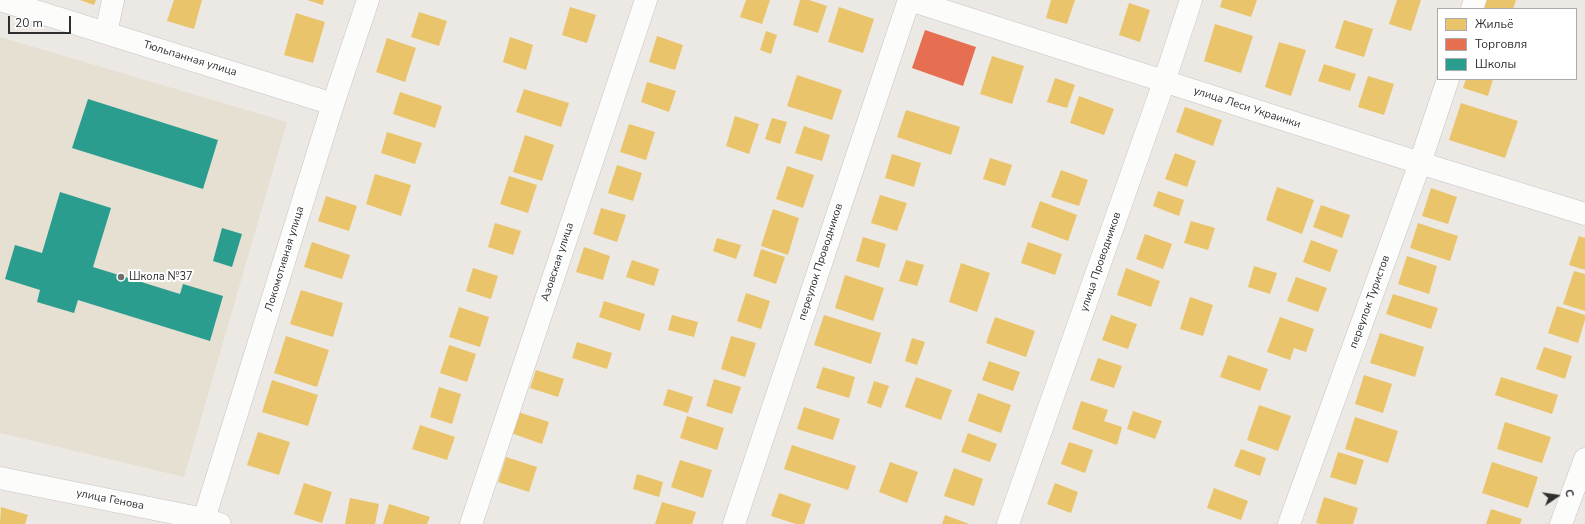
<!DOCTYPE html>
<meta charset="utf-8">
<style>
body{margin:0}
#map{position:relative;width:1585px;height:524px;overflow:hidden;background:#ece8e4;font-family:"Nunito Sans",sans-serif}
canvas{display:block}
.legend{position:absolute;left:1437px;top:8px;width:140px;height:72px;box-sizing:border-box;background:#fff;border:1px solid #ababab;margin:0;padding:5px 7px;list-style:none;font-size:12px;color:#2e2e2e}
.legend li{display:flex;align-items:center;gap:8px;height:20px}
.legend b{width:20px;border:1px solid #ababab}
.north{position:absolute;left:1537px;top:476px;width:40px;height:40px;-webkit-text-stroke:3px #fff;paint-order:stroke;rotate:77deg;font-size:11px;font-weight:700;line-height:16px;text-align:center;color:#2e2e2e}
.north::after{content:'';display:block;margin:auto;width:14px;height:18px;background:#2e2e2e;clip-path:polygon(50% 0,100% 100%,50% 72%,0 100%)}
.scale{position:absolute;left:8px;top:16px;width:63px;height:18px;box-sizing:border-box;border:2px solid #2e2e2e;border-top:0;padding-left:5px;font-size:12px;line-height:14px;white-space:nowrap;color:#2e2e2e;-webkit-text-stroke:3px #fff;paint-order:stroke}
</style>
<div id="map">
<canvas width="1585" height="524"></canvas>
<ul class="legend">
<li><b style="height:11px;background:#e9c46a"></b>Жильё</li>
<li><b style="height:11px;background:#e76f51"></b>Торговля</li>
<li><b style="height:11px;background:#2a9d8f"></b>Школы</li>
</ul>
<div class="north">С</div>
<div class="scale">20 m</div>
</div>
<script>
const g = document.querySelector('canvas').getContext('2d');
g.lineJoin = 'round';
function fillPath(path, color) {
  g.fillStyle = color;
  g.fill(path, 'evenodd');
}
function shape(rows) {
  const path = new Path2D();
  for (const r of rows) {
    path.moveTo(r[0], r[1]);
    for (let i = 2; i < r.length; i += 2) path.lineTo(r[i], r[i + 1]);
  }
  return path;
}
function trace(path, color, width, dash) {
  g.strokeStyle = color;
  g.lineWidth = width;
  g.lineCap = dash ? 'butt' : 'round';
  g.setLineDash(dash || []);
  g.stroke(path);
}
function label(font, color, halo, rows, align = 'center') {
  g.font = font + ' "Nunito Sans",sans-serif';
  g.lineWidth = 4;
  g.setLineDash([]);
  g.textBaseline = 'middle';
  g.strokeStyle = halo;
  g.fillStyle = color;
  for (const [text, x, y, turn = 0] of rows) {
    g.save();
    g.translate(x, y);
    g.rotate((+turn || 0) * Math.PI / 180);
    g.textAlign = isNaN(turn) ? turn : align;
    if (halo) g.strokeText(text, 0, 0);
    g.fillText(text, 0, 0);
    g.restore();
  }
}
const education = shape([
 [0,37,287,122,184,477,0,433]
]);
const homes = shape([
 [80,0,96,0,94,5],
 [174,0,202,0,194,29,167,21],
 [307,0,324,0,323,5],
 [746,0,770,0,762,24,740,17],
 [800,0,809,0,827,6,818,33,793,25],
 [1051,0,1075,0,1067,24,1046,18],
 [1222,0,1257,0,1251,17,1220,7],
 [1397,0,1421,0,1411,31,1389,24],
 [1487,0,1516,0,1513,9,1484,9],
 [1129,3,1150,10,1140,42,1119,35],
 [570,7,596,15,587,43,562,35],
 [839,7,874,19,863,53,828,42],
 [419,12,447,21,439,46,411,37],
 [296,13,325,22,313,63,284,55],
 [1344,20,1373,29,1364,57,1335,48],
 [1215,24,1253,36,1241,73,1204,61],
 [766,31,777,35,771,54,760,50],
 [657,36,683,45,675,70,649,62],
 [510,37,533,45,526,70,503,62],
 [387,38,416,48,405,82,376,72],
 [1279,42,1306,50,1291,96,1265,87],
 [992,56,1024,66,1012,104,980,94],
 [1324,64,1356,74,1350,91,1318,81],
 [797,75,842,90,832,120,787,106],
 [1368,76,1394,84,1384,115,1358,107],
 [1055,78,1075,85,1067,108,1047,102],
 [1466,79,1493,79,1488,96,1463,88],
 [647,82,676,91,669,112,641,102],
 [524,89,569,103,561,127,516,112],
 [400,92,442,106,435,128,393,114],
 [1079,96,1114,109,1104,135,1070,123],
 [1461,103,1518,121,1505,158,1449,140],
 [1185,107,1222,120,1213,146,1176,132],
 [906,110,960,127,951,155,897,137],
 [735,116,759,124,749,154,726,146],
 [772,118,787,122,780,144,765,139],
 [629,124,655,132,646,160,620,152],
 [804,126,830,135,822,161,795,153],
 [387,132,422,143,415,164,381,153],
 [525,135,554,145,542,181,513,172],
 [1175,153,1196,161,1187,187,1165,179],
 [892,154,921,163,914,187,885,178],
 [990,158,1012,165,1005,186,983,179],
 [617,165,642,173,633,201,608,193],
 [787,166,814,175,803,208,776,199],
 [1061,170,1088,180,1079,206,1051,197],
 [375,174,411,185,401,216,366,204],
 [509,176,537,185,528,213,500,204],
 [1277,187,1314,200,1302,234,1266,220],
 [1431,188,1457,197,1448,224,1422,216],
 [1158,191,1184,200,1179,216,1153,206],
 [880,195,907,203,897,231,871,223],
 [326,196,357,206,349,231,318,221],
 [1040,201,1077,215,1068,241,1031,227],
 [1321,205,1350,215,1342,238,1313,227],
 [601,208,626,215,617,242,593,234],
 [773,209,799,218,788,255,761,246],
 [1191,221,1215,228,1208,250,1184,243],
 [495,223,521,231,513,255,488,247],
 [1418,223,1458,236,1450,261,1410,248],
 [1145,234,1172,244,1163,269,1136,259],
 [1579,236,1585,238,1585,270,1569,265],
 [863,237,886,244,879,268,856,261],
 [717,238,741,245,736,259,713,251],
 [1311,240,1338,250,1330,272,1303,262],
 [312,242,350,255,342,279,304,267],
 [1028,242,1062,254,1055,275,1021,263],
 [584,247,610,256,603,280,576,272],
 [761,249,785,257,776,284,753,276],
 [1407,256,1437,266,1429,294,1398,284],
 [632,260,659,269,654,286,626,277],
 [906,260,924,265,917,286,899,281],
 [961,263,990,273,977,312,949,302],
 [1254,266,1277,273,1270,294,1248,287],
 [473,268,498,276,491,299,466,291],
 [1126,268,1160,281,1151,307,1117,295],
 [1574,271,1585,274,1585,311,1563,304],
 [845,275,884,288,873,321,835,308],
 [1296,277,1327,288,1318,312,1287,301],
 [301,290,343,303,333,337,290,324],
 [746,293,770,301,761,329,737,321],
 [1393,294,1438,308,1431,329,1386,314],
 [1190,297,1213,305,1203,336,1180,329],
 [604,301,645,314,640,331,599,317],
 [1557,306,1585,315,1585,320,1578,343,1548,333],
 [459,307,489,317,480,347,449,337],
 [672,315,698,322,694,337,668,330],
 [824,315,881,333,871,364,814,345],
 [1111,315,1137,324,1128,349,1102,340],
 [995,317,1035,331,1026,357,986,343],
 [1280,317,1314,329,1306,352,1294,348,1290,360,1267,352],
 [1380,333,1424,347,1415,377,1370,363],
 [286,336,329,350,317,387,274,373],
 [731,336,756,343,745,377,721,369],
 [912,338,925,342,917,365,905,361],
 [577,342,612,353,607,369,572,358],
 [449,345,476,354,467,382,440,373],
 [1544,347,1572,356,1565,379,1536,369],
 [1228,355,1268,369,1260,391,1220,377],
 [1098,358,1122,366,1114,388,1090,380],
 [989,361,1020,372,1013,391,982,380],
 [823,367,855,377,849,398,816,388],
 [536,370,564,379,558,397,530,388],
 [1364,375,1392,384,1383,413,1355,404],
 [916,377,952,390,941,420,905,407],
 [1501,377,1558,395,1552,414,1495,395],
 [714,379,741,387,732,414,706,406],
 [272,380,318,395,308,426,262,412],
 [874,381,889,386,881,408,867,403],
 [439,387,461,394,452,424,430,417],
 [668,389,693,397,688,413,663,405],
 [978,393,1011,405,1001,433,968,421],
 [1081,401,1108,410,1104,421,1122,427,1117,445,1072,429],
 [1259,405,1291,416,1278,451,1247,440],
 [804,407,840,419,833,440,797,429],
 [1133,411,1162,421,1155,439,1127,429],
 [518,412,549,422,542,444,511,433],
 [687,416,724,428,717,450,680,438],
 [1355,417,1398,431,1388,463,1345,449],
 [1505,422,1551,437,1542,463,1497,449],
 [420,425,455,437,447,460,412,449],
 [258,432,290,442,279,475,247,465],
 [968,433,997,444,990,462,961,452],
 [1069,442,1093,450,1085,473,1061,464],
 [792,445,856,466,848,490,784,469],
 [1241,449,1266,458,1260,476,1234,466],
 [1338,452,1364,460,1356,485,1330,477],
 [506,457,537,467,529,492,498,482],
 [680,460,712,470,703,498,671,487],
 [890,462,918,472,907,503,879,492],
 [1492,462,1538,477,1528,508,1482,493],
 [954,468,983,479,974,506,944,496],
 [637,474,663,482,659,497,633,489],
 [304,483,332,492,322,523,294,514],
 [1055,483,1078,492,1071,513,1047,504],
 [1214,488,1248,501,1241,520,1207,508],
 [779,493,811,504,804,524,796,524,771,516],
 [1324,497,1358,508,1353,524,1320,524,1316,523],
 [350,498,379,504,375,524,345,524],
 [662,502,696,512,692,524,655,524],
 [389,504,430,517,427,524,383,524],
 [1,507,28,515,25,524,0,524],
 [1491,509,1522,519,1520,524,1486,524],
 [945,515,969,524,942,524]
]);
const shops = shape([
 [925,30,976,47,963,86,912,68]
]);
const schools = shape([
 [88,99,218,140,203,189,72,148],
 [60,192,111,208,93,267,180,294,183,284,223,296,210,341,78,300,74,313,37,302,40,290,5,279,15,245,42,253],
 [222,228,242,234,232,267,213,261]
]);
const minor = shape([
 [0,0,333,104],
 [1472,9,1475,0],
 [106,33,113,0],
 [204,519,220,524],
 [471,524,646,0],
 [734,524,909,0],
 [1008,524,1164,82,1191,0],
 [1289,524,1420,163,1448,79],
 [1561,524,1585,459]
]);
const secondary = shape([
 [910,0,1420,163,1585,214],
 [0,478,204,519,333,104,368,0]
]);
const markers = [
 [121,277,4,"#706f6e"]
];
const streetNames = [
 ["Тюльпанная улица",190,59,17],
 ["улица Леси Украинки",1247,108,18],
 ["Локомотивная улица",285,259,-73],
 ["Азовская улица",558,262,-72],
 ["переулок Проводников",821,262,-72],
 ["улица Проводников",1101,262,-71],
 ["переулок Туристов",1370,302,-70],
 ["улица Генова",110,500,11]
];
const poiNames = [
 ["Школа №37",129,277]
];
fillPath(education, '#e6e0d3');
fillPath(homes, '#e9c46a');
fillPath(shops, '#e76f51');
fillPath(schools, '#2a9d8f');
trace(minor, '#c5c4c5', 23);
trace(secondary, '#c5c4c5', 23);
trace(minor, '#fcfcfb', 22);
trace(secondary, '#fcfcfb', 22);
for (const [x, y, r, color] of markers) {
  const dot = new Path2D();
  dot.arc(x, y, r, 0, 2 * Math.PI);
  g.fillStyle = color;
  g.fill(dot);
  trace(dot, '#fff', 1.5);
}
label('11px', '#2e2e2e', '#fff', streetNames);
label('11px', '#2e2e2e', '#fff', poiNames, 'left');
</script>
